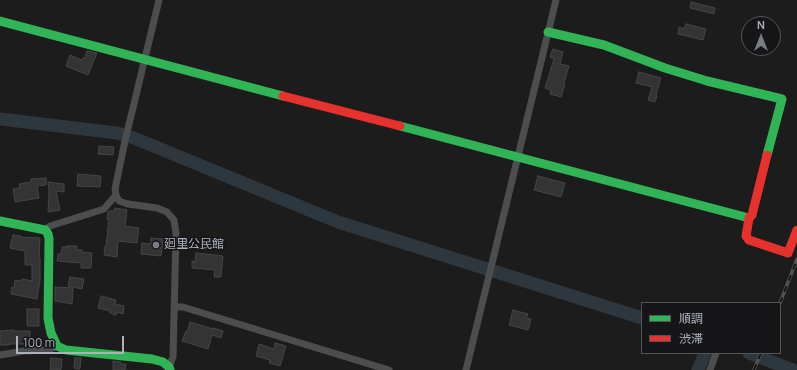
<!DOCTYPE html>
<meta charset="utf-8">
<style>
body{margin:0}
#map{position:relative;width:797px;height:370px;overflow:hidden;background:#1c1c1c;font-family:Manrope,"Noto Sans JP",sans-serif}
canvas{display:block}
.legend{position:absolute;left:641px;top:302px;width:140px;height:52px;box-sizing:border-box;background:#161618;border:1px solid #52545a;margin:0;padding:5px 7px;list-style:none;font-size:12px;color:#adb1bc}
.legend li{display:flex;align-items:center;gap:8px;height:20px}
.legend b{width:20px;border:1px solid #52545a}
.north{position:absolute;left:741px;top:16px;width:40px;height:40px;box-sizing:border-box;background:#161618;border:1px solid #52545a;border-radius:50%;rotate:0deg;font-size:11px;font-weight:700;line-height:16px;text-align:center;color:#adb1bc}
.north::after{content:'';display:block;margin:auto;width:14px;height:18px;background:#7a7d84;clip-path:polygon(50% 0,100% 100%,50% 72%,0 100%)}
.scale{position:absolute;left:16px;top:336px;width:108px;height:18px;box-sizing:border-box;border:2px solid #adb1bc;border-top:0;padding-left:5px;font-size:12px;line-height:14px;white-space:nowrap;color:#adb1bc;-webkit-text-stroke:3px #161618;paint-order:stroke}
</style>
<div id="map">
<canvas width="797" height="370"></canvas>
<ul class="legend">
<li><b style="height:5px;background:#30b455"></b>順調</li>
<li><b style="height:5px;background:#e5322d"></b>渋滞</li>
</ul>
<div class="north">N</div>
<div class="scale">100 m</div>
</div>
<script>
const g = document.querySelector('canvas').getContext('2d');
g.lineJoin = 'round';
function shape(rows) {
  const path = new Path2D();
  for (const r of rows) {
    path.moveTo(r[0], r[1]);
    for (let i = 2; i < r.length; i += 2) path.lineTo(r[i], r[i + 1]);
  }
  return path;
}
function trace(path, color, width, dash) {
  g.strokeStyle = color;
  g.lineWidth = width;
  g.lineCap = dash ? 'butt' : 'round';
  g.setLineDash(dash || []);
  g.stroke(path);
}
function fillPath(path, color) {
  g.fillStyle = color;
  g.fill(path, 'evenodd');
}
function label(font, color, halo, rows, align = 'center') {
  g.font = font + ' Manrope,"Noto Sans JP",sans-serif';
  g.lineWidth = 3;
  g.setLineDash([]);
  g.textBaseline = 'middle';
  g.strokeStyle = halo;
  g.fillStyle = color;
  for (const [text, x, y, turn = 0] of rows) {
    g.save();
    g.translate(x, y);
    g.rotate((+turn || 0) * Math.PI / 180);
    g.textAlign = isNaN(turn) ? turn : align;
    if (halo) g.strokeText(text, 0, 0);
    g.fillText(text, 0, 0);
    g.restore();
  }
}
const river = shape([
 [0,119,117,133,134,138,338,222,642,318],
 [749,353,793,370],
 [698,370,705,353]
]);
const building = shape([
 [691,2,715,8,714,14,690,8,691,2],
 [686,24,706,29,703,40,678,34,679,27,684,29,686,24],
 [553,49,563,52,560,64,569,66,564,83,565,84,561,97,550,94,551,90,545,88,554,59,550,57,553,49],
 [87,51,97,53,88,75,66,66,70,55,82,60,83,58,85,58,87,51],
 [639,72,661,78,656,95,657,96,655,102,648,100,652,87,636,83,639,72],
 [99,146,114,147,113,155,98,154,99,146],
 [78,174,101,176,100,187,77,186,78,174],
 [538,176,565,183,561,197,534,190,538,176],
 [46,178,46,185,37,186,39,198,15,202,13,189,20,188,19,184,31,182,31,179,46,178],
 [48,182,64,184,64,192,56,191,60,210,48,212,49,191,48,182],
 [115,208,127,210,125,226,139,228,137,243,118,241,117,257,104,255,105,246,106,246,109,219,107,219,108,212,109,211,114,211,115,208],
 [13,235,21,236,21,237,40,238,39,258,40,258,40,280,37,299,11,294,12,287,14,288,15,280,21,281,22,279,32,281,32,265,25,265,25,251,10,248,13,235],
 [151,238,163,239,161,256,141,254,142,243,151,244,151,238],
 [67,246,77,246,77,250,82,250,82,252,92,253,91,268,81,268,81,263,57,261,58,254,61,254,62,247,67,247,67,246],
 [196,253,223,256,221,277,214,277,215,270,192,268,192,261,195,262,196,253],
 [70,277,84,279,82,289,68,286,70,277],
 [55,287,73,288,72,304,55,301,55,287],
 [101,296,116,300,115,304,124,306,123,314,117,312,116,315,110,313,110,311,98,308,101,296],
 [27,309,39,309,39,326,27,326,27,309],
 [513,310,528,314,526,318,531,319,528,330,509,325,513,310],
 [190,322,213,329,213,328,223,331,221,338,212,335,208,349,182,341,186,331,187,332,190,322],
 [13,330,13,331,30,331,30,344,9,344,9,345,0,345,0,331,13,330],
 [275,343,286,346,280,366,269,363,270,360,256,356,259,344,274,349,275,343],
 [51,358,62,359,61,370,50,370,51,358],
 [75,358,81,358,80,369,74,368,75,358],
 [113,361,121,362,121,364,126,364,125,370,113,370,113,361]
]);
const street = shape([
 [159,0,125,141,115,189,116,195,119,201,128,204,157,208,167,212,174,220,176,233,173,357,169,367],
 [45,230,50,226,104,209,116,195],
 [174,307,183,307,389,370],
 [0,355,24,351,48,350,57,346],
 [466,370,556,0],
 [710,370,716,353]
]);
const fast = shape([
 [0,21,283,96],
 [548,32,604,45,665,68,707,81,782,99,767,155],
 [400,126,749,218],
 [0,221,45,230,48,234,49,239,48,318,51,333,57,346,66,350,152,359,163,362,169,367,170,370]
]);
const jam = shape([
 [283,96,400,126],
 [767,155,752,215,749,218,746,236,749,240,788,253,797,230]
]);
const rail = shape([
 [780,303,797,259],
 [754,370,761,353]
]);
const markers = [
 [156,245,4,"#7a7d84"]
];
const poiNames = [
 ["廻里公民館",164,245]
];
trace(river, '#2e363e', 13);
fillPath(building, '#343434');
trace(building, '#444548', 1);
trace(street, '#4c4d4f', 7);
trace(fast, '#30b455', 9);
trace(jam, '#e5322d', 9);
trace(rail, '#515255', 3.5);
trace(rail, '#161618', 2, [6]);
for (const [x, y, r, color] of markers) {
  const dot = new Path2D();
  dot.arc(x, y, r, 0, 2 * Math.PI);
  g.fillStyle = color;
  g.fill(dot);
  trace(dot, '#161618', 1.5);
}
label('12px', '#adb1bc', '#161618', poiNames, 'left');
</script>
